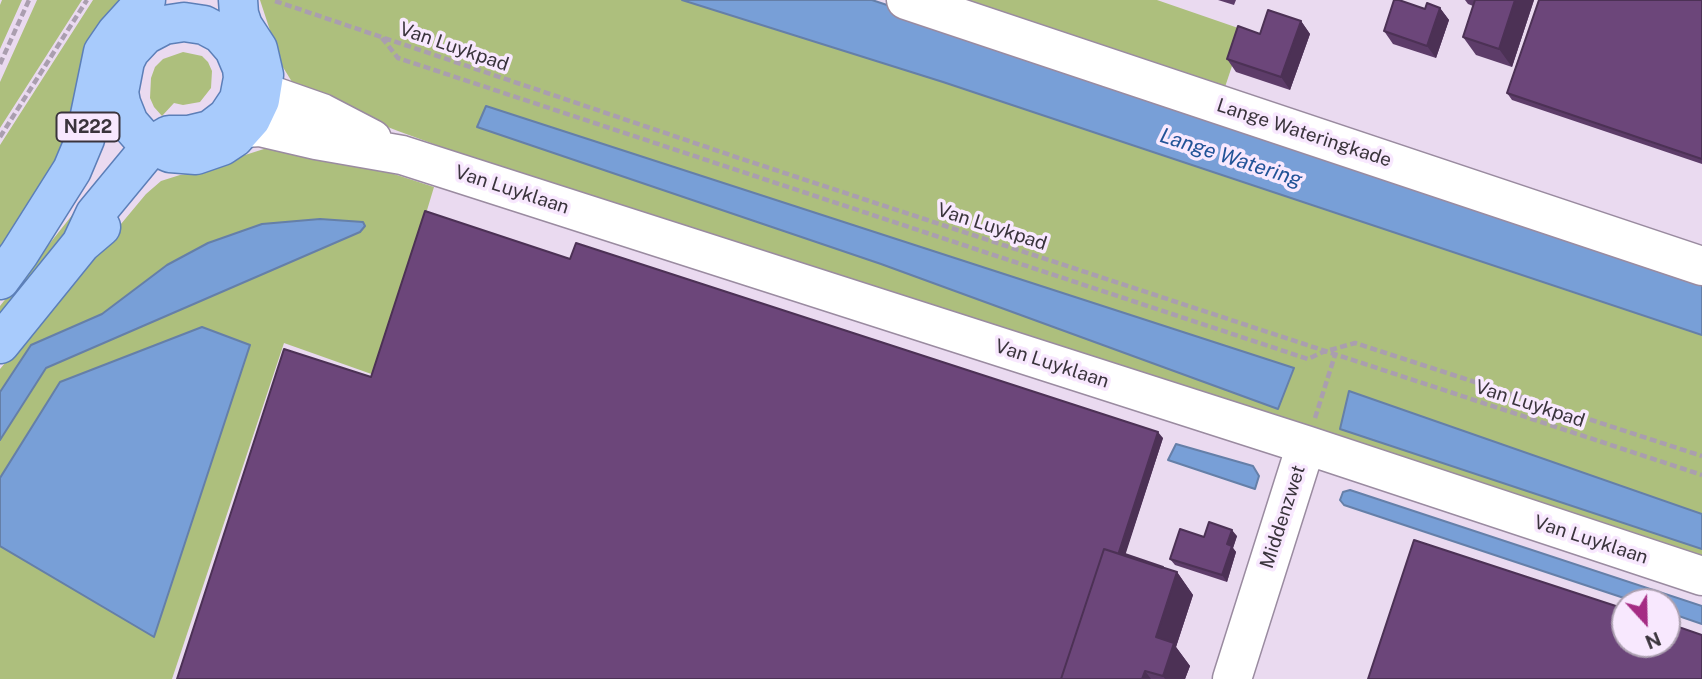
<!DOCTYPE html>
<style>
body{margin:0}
#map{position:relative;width:1702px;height:679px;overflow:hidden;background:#eadaf0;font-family:"Public Sans",sans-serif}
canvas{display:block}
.north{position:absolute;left:1611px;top:588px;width:70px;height:70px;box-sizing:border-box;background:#f8e8fe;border:2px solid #aca0b0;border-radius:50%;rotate:158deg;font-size:19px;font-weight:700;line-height:28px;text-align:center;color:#3a343c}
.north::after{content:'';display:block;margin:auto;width:24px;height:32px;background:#a52d84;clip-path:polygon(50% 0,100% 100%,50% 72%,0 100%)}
</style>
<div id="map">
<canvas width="1702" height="679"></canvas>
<div class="north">N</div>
</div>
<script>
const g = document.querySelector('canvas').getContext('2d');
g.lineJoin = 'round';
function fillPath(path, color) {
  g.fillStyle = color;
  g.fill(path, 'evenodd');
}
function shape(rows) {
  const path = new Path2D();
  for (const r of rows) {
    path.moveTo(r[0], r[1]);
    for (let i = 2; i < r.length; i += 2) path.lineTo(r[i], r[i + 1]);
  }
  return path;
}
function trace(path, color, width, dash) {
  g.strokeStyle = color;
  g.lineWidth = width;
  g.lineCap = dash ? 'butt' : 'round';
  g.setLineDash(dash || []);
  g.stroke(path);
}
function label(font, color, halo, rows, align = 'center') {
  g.font = font + ' "Public Sans",sans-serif';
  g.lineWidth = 7;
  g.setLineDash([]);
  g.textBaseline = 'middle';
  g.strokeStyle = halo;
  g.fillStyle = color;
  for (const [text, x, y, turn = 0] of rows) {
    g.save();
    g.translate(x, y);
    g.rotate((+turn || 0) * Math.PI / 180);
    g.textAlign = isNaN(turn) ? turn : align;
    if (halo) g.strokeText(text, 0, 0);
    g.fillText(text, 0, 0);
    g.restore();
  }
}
const green = shape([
 [2,0,22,0,0,49,0,5],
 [37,0,82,0,0,128,0,82],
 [93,0,135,0,78,128,0,249,0,145],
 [260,0,682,0,943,82,1702,335,1702,579,565,192,398,131,310,97,297,90,281,64],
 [934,0,1157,0,1244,30,1222,96],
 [183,52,202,56,208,62,212,71,211,88,200,102,183,105,174,103,162,116,154,107,150,98,151,78,155,67,163,59],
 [267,148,357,162,434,187,377,376,284,343,172,679,0,679,0,546,154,637,60,382,0,478,0,440,46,368,360,232,363,222,320,219,262,224,167,265,102,314,31,345,0,392,0,369,146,194,161,181,180,175,210,171,242,156],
 [104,175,110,181,0,322,0,306]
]);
const water = shape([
 [682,0,872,0,1002,43,1702,277,1702,335,943,82,682,0],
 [486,106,1294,368,1278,409,881,264,477,127,486,106],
 [320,219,363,222,365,226,360,232,46,368,0,440,0,392,31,345,102,314,167,265,208,243,262,224,320,219],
 [202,327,250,345,154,637,0,546,0,478,60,382,202,327],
 [1349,391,1702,514,1702,549,1340,429,1349,391],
 [1176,444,1253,466,1259,476,1255,489,1168,460,1176,444],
 [1350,490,1702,606,1702,624,1667,612,1667,602,1636,602,1344,505,1340,500,1343,492,1350,490]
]);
const path = shape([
 [275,1,742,159,1702,475],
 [382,38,398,58,1308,359,1323,352,1355,343,1702,456],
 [0,64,29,0],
 [0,137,87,0],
 [1315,418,1335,355]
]);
const minor = shape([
 [906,0,1702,266],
 [262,92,322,113,372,139],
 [245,128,260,127,316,140,402,155,1306,445,1702,576],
 [1232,679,1306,445]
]);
const major = shape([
 [81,244,95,214,152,145,169,135,189,135,210,130,227,117,239,99,243,78,242,68,234,49,221,34,204,25,184,22,164,25,145,35,130,51,125,61,119,92,121,103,129,123,143,139,152,145,170,153,196,155,222,146,234,138,251,119,260,100,264,75,258,49,243,26,239,14,238,0],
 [0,280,19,254,72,170,85,139,103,52,116,33,146,0],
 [0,344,81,244,101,227]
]);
const wall = shape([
 [1218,0,1236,0,1234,5],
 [1465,0,1534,0,1512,67,1476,55,1463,37,1473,6,1468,4],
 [1702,0,1702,164,1512,100,1507,93],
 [1440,8,1449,20,1436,58,1393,44,1384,31,1425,9],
 [1301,21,1310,34,1290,90,1236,72,1227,59,1260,34],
 [570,259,1163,438,1125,554,1177,572,1193,595,1176,647,1190,666,1185,679,177,679,371,377],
 [1237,536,1233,548,1236,552,1227,582,1175,565,1170,559,1204,537]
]);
const shadedWall = shape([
 [1515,0,1534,0,1512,67,1499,49],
 [1440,8,1449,20,1436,58,1427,46],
 [1301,21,1310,34,1290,90,1281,77],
 [1158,432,1163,438,1124,559,1119,552],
 [1232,530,1237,536,1233,548,1236,552,1227,582,1222,575,1227,544],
 [1177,572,1193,595,1176,647,1190,666,1185,679,1165,679,1163,676,1156,637],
 [1145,671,1151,679,1142,679]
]);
const building = shape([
 [1394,0,1399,0,1425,9,1427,3,1440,8,1427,46,1384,31,1394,0],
 [1475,0,1515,0,1499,49,1463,37,1475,0],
 [1539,0,1702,0,1702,159,1507,93,1539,0],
 [1268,10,1301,21,1281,77,1227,59,1238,26,1260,34,1268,10],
 [425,211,570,259,576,243,1158,432,1119,552,1163,567,1162,568,1104,549,1061,679,177,679,284,349,371,377,425,211],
 [1209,522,1232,530,1227,544,1232,546,1222,575,1170,559,1180,529,1204,537,1209,522],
 [1414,540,1625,609,1625,644,1667,644,1667,623,1702,635,1702,679,1368,679,1414,540],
 [1104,549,1177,572,1156,637,1174,643,1163,676,1145,671,1142,679,1061,679,1104,549]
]);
const shields = [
 [88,127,63]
];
const shieldNames = [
 ["N222",88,127]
];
const streetNames = [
 ["Van Luykpad",454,47,19],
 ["Lange Wateringkade",1304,133,18],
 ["Van Luyklaan",512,190,18],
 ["Van Luykpad",992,227,18],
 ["Van Luyklaan",1052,364,18],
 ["Van Luykpad",1530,404,18],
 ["Middenzwet",1283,517,-72],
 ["Van Luyklaan",1591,540,18]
];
const waterNames = [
 ["Lange Watering",1231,158,18]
];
fillPath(green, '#adbf7d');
fillPath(water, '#789fd7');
trace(water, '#657fa8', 2);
trace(minor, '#9a8ba0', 41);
trace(major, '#5c7fb8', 41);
trace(path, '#aa9eaf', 4.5, [7, 3.5]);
trace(minor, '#fff', 38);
trace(major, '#a8cbfc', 38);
fillPath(wall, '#5d3c69');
fillPath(shadedWall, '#4c3155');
fillPath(building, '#6c467a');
trace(building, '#4c3155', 2);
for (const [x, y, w] of shields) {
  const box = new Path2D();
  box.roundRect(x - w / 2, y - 14.5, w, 29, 5);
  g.fillStyle = '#f8e8fe';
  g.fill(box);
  trace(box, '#3a343c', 2);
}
label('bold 18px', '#3a343c', null, shieldNames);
label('19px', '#3a343c', '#f8e8fe', streetNames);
label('italic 21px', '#225397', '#f8e8fe', waterNames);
</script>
